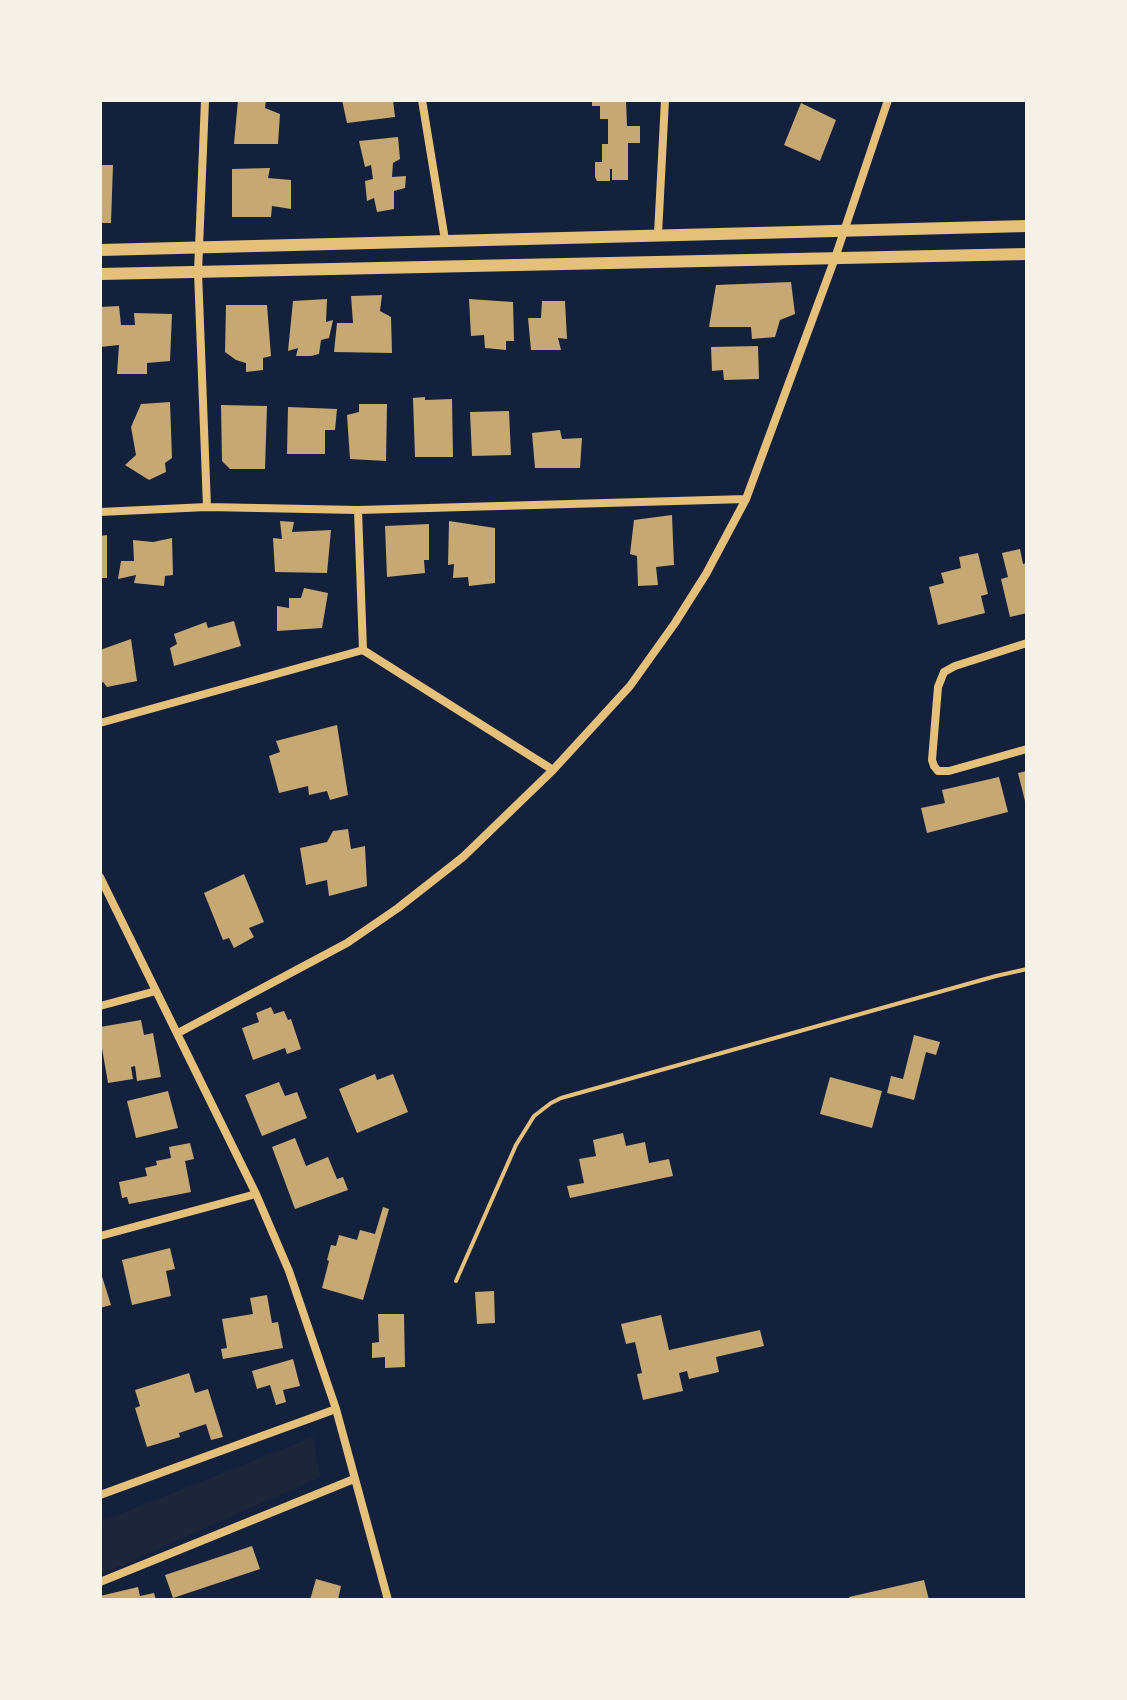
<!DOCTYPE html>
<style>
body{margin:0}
#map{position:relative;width:1127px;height:1700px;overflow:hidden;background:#14213d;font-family:"Public Sans",sans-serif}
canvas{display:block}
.frame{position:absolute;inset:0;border:102px solid #f6f1e7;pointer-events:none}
</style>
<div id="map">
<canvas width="1127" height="1700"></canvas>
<div class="frame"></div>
</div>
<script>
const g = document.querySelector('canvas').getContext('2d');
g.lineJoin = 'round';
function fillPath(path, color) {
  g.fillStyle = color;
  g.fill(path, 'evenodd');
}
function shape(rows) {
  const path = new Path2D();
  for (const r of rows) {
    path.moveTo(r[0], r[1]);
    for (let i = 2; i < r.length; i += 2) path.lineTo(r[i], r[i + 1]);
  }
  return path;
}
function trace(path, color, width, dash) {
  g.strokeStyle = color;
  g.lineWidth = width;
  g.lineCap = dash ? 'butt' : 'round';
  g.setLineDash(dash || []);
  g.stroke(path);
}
const green = shape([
 [313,1437,320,1477,100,1575,100,1522]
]);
const building = shape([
 [238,100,266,100,265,108,280,114,278,144,234,144],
 [342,100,393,100,395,117,347,123],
 [592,100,626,100,627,126,640,126,640,143,628,143,628,180,612,180,612,169,610,169,610,181,597,181,595,177,595,162,602,162,602,144,608,144,608,119,600,119,600,106,592,106],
 [801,103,836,120,820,161,784,145],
 [398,137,400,159,393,163,392,177,406,176,405,188,394,191,394,209,377,212,374,198,367,201,365,181,373,179,371,165,365,167,359,141],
 [100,165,113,165,111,223,100,223],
 [270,168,268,178,291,180,291,209,272,206,271,217,232,217,232,169],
 [791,282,795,314,780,320,775,337,752,339,751,327,709,327,716,285],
 [382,295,380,311,391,317,392,353,334,352,337,323,353,323,351,296],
 [327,299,326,322,333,320,329,338,321,340,319,354,311,356,296,356,298,348,288,351,293,301],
 [469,299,513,302,514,341,506,341,506,350,485,348,484,335,471,336],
 [542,301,565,301,567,339,558,338,561,350,531,350,528,318,541,318],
 [226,305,267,305,271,356,263,358,263,370,246,372,246,363,236,360,225,352],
 [119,306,121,325,135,325,134,313,172,314,170,361,147,363,147,374,117,374,119,345,100,347,100,307],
 [758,346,759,379,724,380,723,370,712,371,711,347],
 [425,397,425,400,452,399,453,457,415,457,413,398],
 [170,402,172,458,165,463,166,472,149,480,125,465,136,455,131,427,141,404],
 [359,404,387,404,386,461,350,459,347,415,359,412],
 [221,405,267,406,265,469,230,469,222,461],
 [288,407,337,409,335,430,325,430,325,454,287,454],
 [509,411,511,455,472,456,470,412],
 [560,430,562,439,582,438,580,468,535,468,532,433],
 [672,515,674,565,656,567,658,585,638,586,637,556,630,554,634,520],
 [280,521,294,522,292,532,331,530,327,573,275,572,273,538,282,539],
 [449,521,495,528,495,583,469,586,468,577,453,578,454,564,448,565],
 [429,524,429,560,424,560,425,573,387,577,385,526],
 [107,535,107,578,100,578,100,536],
 [172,538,173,575,165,576,164,586,134,583,136,575,118,579,121,561,134,561,133,540,153,542],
 [1020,549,1023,564,1027,563,1027,613,1010,617,1001,579,1008,577,1002,553],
 [978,553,988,594,981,596,985,613,938,625,929,587,944,583,941,573,961,568,959,557],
 [304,588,328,593,322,628,277,631,277,606,289,608,289,598,301,598],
 [234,621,241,646,174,666,170,648,177,644,174,634,206,622,208,628],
 [131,639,137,681,107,687,103,682,100,683,100,650],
 [337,725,348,795,330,800,327,791,309,795,308,786,279,793,269,756,280,752,276,741],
 [1027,771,1027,805,1026,805,1018,773],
 [999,777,1008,812,927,833,921,808,945,803,942,790],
 [348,829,351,849,365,846,367,886,329,896,327,880,306,885,300,848,327,842,333,831],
 [244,874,264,922,249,928,254,937,234,948,229,938,223,940,204,893],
 [271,1007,274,1014,284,1011,288,1020,291,1019,301,1049,287,1054,285,1048,253,1060,242,1028,259,1022,256,1013],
 [141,1020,144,1035,153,1033,161,1077,137,1081,135,1066,131,1067,133,1079,108,1083,100,1037,100,1027],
 [914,1035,940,1042,936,1055,926,1052,914,1100,887,1093,891,1076,903,1079],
 [375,1074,377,1080,393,1074,408,1112,357,1133,339,1089],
 [830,1077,882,1091,872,1128,820,1114],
 [279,1082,285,1096,297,1092,307,1118,262,1136,245,1095],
 [168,1091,178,1128,136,1138,127,1101],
 [623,1133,626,1146,645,1142,649,1163,669,1159,673,1176,570,1198,567,1186,584,1183,579,1159,596,1156,593,1140],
 [295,1138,306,1166,328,1157,337,1179,343,1177,348,1190,295,1209,272,1147],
 [190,1143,194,1159,185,1161,191,1192,129,1204,127,1197,122,1198,119,1182,147,1176,145,1168,157,1165,156,1161,171,1158,169,1147],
 [383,1207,389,1209,363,1300,322,1288,329,1261,327,1260,331,1245,336,1246,339,1235,357,1240,360,1230,375,1234],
 [170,1248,175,1269,166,1271,171,1296,132,1305,122,1260],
 [100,1270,111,1305,100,1308],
 [494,1291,495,1323,477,1324,475,1292],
 [267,1295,272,1323,278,1322,283,1348,223,1359,221,1349,227,1348,222,1319,253,1314,250,1298],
 [378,1314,404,1314,405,1367,385,1368,385,1357,372,1358,372,1343,379,1342],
 [661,1315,669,1350,760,1330,764,1346,716,1357,719,1372,689,1379,687,1371,679,1373,683,1391,643,1400,637,1374,642,1373,635,1342,626,1344,621,1324],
 [293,1359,300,1386,283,1390,286,1402,276,1405,270,1385,257,1389,252,1371],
 [189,1373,195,1393,208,1389,223,1437,211,1440,206,1424,179,1433,180,1437,147,1447,135,1408,140,1406,135,1390],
 [252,1546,260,1569,173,1598,165,1575],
 [316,1579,341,1586,338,1600,310,1600],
 [924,1580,929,1600,850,1600,849,1597],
 [138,1587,140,1596,154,1593,156,1600,100,1600,100,1596]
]);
const service = shape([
 [456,1281,516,1145,534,1116,551,1103,561,1098,996,976,1027,969]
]);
const minor = shape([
 [205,100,198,272,207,507],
 [422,100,445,240],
 [658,234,665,100],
 [358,510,363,650],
 [100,512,207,507,358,510,746,499],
 [1027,643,955,666,944,672,938,687,932,760,934,766,938,771,949,771,1027,749],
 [100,723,363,650,553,770],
 [100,877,256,1194,289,1271,336,1409,388,1600],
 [100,1006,156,991],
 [178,1033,347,943,398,908,463,857,553,770,630,686,675,623,706,574,746,499,835,258,888,100],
 [100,1236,256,1194],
 [100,1495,336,1409],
 [100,1582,354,1479]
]);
const secondary = shape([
 [100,250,1027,226],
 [100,274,1027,254]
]);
fillPath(green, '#1d2539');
fillPath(building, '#c6a872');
trace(service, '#e5c07b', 4);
trace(minor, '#e5c07b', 8);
trace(secondary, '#e5c07b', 12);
</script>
